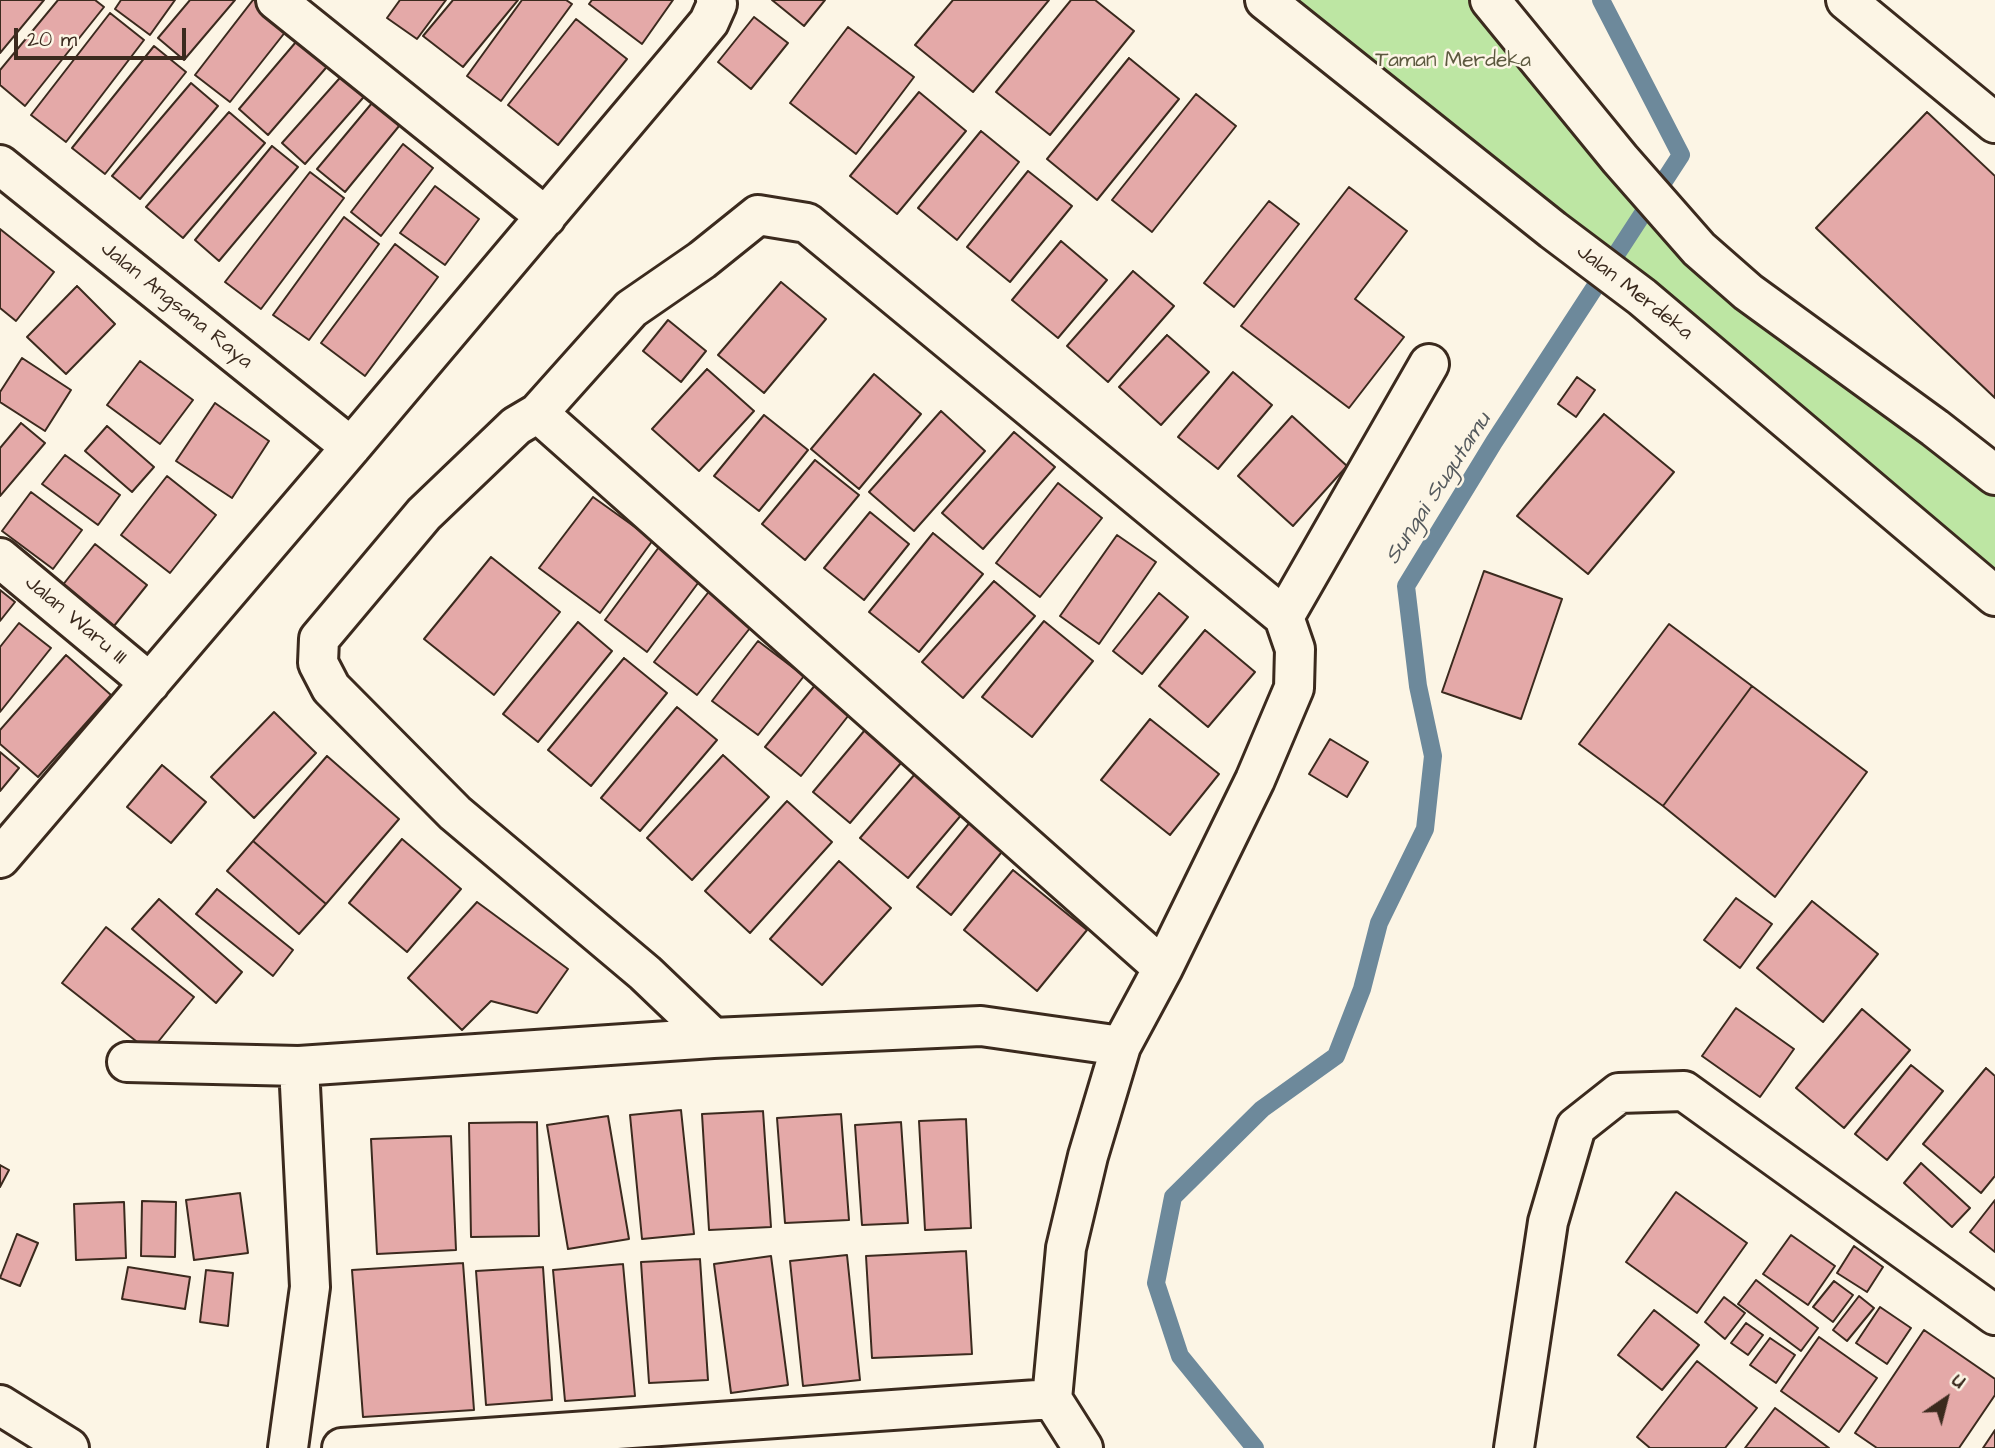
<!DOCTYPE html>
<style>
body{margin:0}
#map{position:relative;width:1995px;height:1448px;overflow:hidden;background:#fcf5e5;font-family:"Architects Daughter",sans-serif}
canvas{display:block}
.north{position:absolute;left:1911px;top:1364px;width:70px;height:70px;-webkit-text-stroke:5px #fcf5e5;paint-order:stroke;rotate:35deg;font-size:19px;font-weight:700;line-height:28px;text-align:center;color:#3b2a1e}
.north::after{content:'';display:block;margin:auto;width:24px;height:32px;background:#3b2a1e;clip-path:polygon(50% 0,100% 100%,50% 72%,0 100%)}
.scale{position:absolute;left:14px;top:28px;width:172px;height:32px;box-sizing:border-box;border:4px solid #3b2a1e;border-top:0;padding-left:9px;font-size:21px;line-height:24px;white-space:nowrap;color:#3b2a1e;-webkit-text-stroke:5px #fcf5e5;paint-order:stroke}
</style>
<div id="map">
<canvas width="1995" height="1448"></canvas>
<div class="north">U</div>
<div class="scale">20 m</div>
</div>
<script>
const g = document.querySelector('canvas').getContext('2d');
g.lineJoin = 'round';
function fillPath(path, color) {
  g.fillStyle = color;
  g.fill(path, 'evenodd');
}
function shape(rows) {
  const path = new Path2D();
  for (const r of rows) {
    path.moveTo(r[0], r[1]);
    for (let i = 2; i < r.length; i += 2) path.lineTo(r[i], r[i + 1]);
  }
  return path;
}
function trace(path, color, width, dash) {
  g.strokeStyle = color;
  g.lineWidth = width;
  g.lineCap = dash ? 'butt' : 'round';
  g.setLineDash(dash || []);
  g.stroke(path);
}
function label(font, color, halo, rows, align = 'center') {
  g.font = font + ' "Architects Daughter",sans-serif';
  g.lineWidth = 5;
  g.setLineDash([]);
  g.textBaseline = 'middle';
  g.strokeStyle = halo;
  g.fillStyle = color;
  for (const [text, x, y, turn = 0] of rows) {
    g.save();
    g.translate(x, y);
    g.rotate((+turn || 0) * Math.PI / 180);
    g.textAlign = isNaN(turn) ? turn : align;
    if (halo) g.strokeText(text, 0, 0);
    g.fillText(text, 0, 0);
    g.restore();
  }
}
const green = shape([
 [1283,0,1481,0,1616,164,1995,477,1995,596]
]);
const stream = shape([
 [1255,1448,1180,1356,1156,1283,1173,1197,1262,1109,1336,1056,1362,989,1379,923,1425,829,1433,756,1418,686,1406,586,1494,442,1681,155,1601,0]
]);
const building = shape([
 [0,0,44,0,0,53,0,0],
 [58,0,95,0,104,7,25,106,0,85,0,70,58,0],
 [121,0,175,0,150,35,115,9,121,0],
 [190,0,235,0,184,60,158,38,190,0],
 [253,0,257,0,290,26,230,102,195,75,253,0],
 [400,0,446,0,417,39,387,18,400,0],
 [453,0,518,0,463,67,423,36,453,0],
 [522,0,566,0,572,4,501,101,467,76,522,0],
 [592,0,673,0,642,44,589,4,592,0],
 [772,0,825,0,804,26,772,0],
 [953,0,1049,0,973,92,915,45,953,0],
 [1071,0,1095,0,1134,31,1050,135,996,92,1071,0],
 [110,13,144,40,66,142,31,115,110,13],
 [754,17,788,43,751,89,718,62,754,17],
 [576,19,627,59,558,145,508,105,576,19],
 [848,27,914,77,856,154,790,103,848,27],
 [301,36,331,62,268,135,239,109,301,36],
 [154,46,186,72,105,174,72,148,154,46],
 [1129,58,1179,99,1097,200,1047,159,1129,58],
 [346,71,369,91,305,164,282,143,346,71],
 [191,83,218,106,140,199,112,176,191,83],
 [919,92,966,131,897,214,850,176,919,92],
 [1196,94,1236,126,1152,232,1112,200,1196,94],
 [377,97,404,120,345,192,317,169,377,97],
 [229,112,265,143,183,238,146,207,229,112],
 [1927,112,1995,176,1995,398,1816,228,1927,112],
 [981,131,1019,162,957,240,918,208,981,131],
 [403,144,433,168,381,236,351,212,403,144],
 [272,146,298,167,219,261,195,240,272,146],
 [1028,171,1072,206,1010,282,967,247,1028,171],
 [310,172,344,198,261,309,225,282,310,172],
 [435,186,479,219,445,265,400,233,435,186],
 [1349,187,1407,231,1355,299,1404,337,1349,408,1241,326,1349,187],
 [1269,201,1299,224,1234,307,1204,283,1269,201],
 [344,217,379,244,309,340,273,315,344,217],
 [0,229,54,272,16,321,0,308,0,229],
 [1061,241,1107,280,1058,338,1012,300,1061,241],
 [395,244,438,277,365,376,321,343,395,244],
 [1133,271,1174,306,1108,382,1067,346,1133,271],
 [781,282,826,319,764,393,718,355,781,282],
 [77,286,115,324,66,374,27,337,77,286],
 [668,320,706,351,681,382,643,351,668,320],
 [1167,335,1209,372,1161,425,1119,387,1167,335],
 [22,358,71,390,45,431,0,402,0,392,22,358],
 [140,361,193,400,160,444,107,405,140,361],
 [707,369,754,411,699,471,652,429,707,369],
 [1233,372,1272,405,1218,469,1178,437,1233,372],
 [874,374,921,414,859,489,811,449,874,374],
 [1577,377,1595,390,1576,417,1558,404,1577,377],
 [215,403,269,441,232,498,176,461,215,403],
 [941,411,985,451,914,531,869,492,941,411],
 [1604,414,1674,472,1588,574,1517,516,1604,414],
 [764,415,808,450,759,511,714,476,764,415],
 [1292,416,1347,466,1293,526,1238,476,1292,416],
 [21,423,45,443,0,496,0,448,21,423],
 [107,426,154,467,132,492,85,451,107,426],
 [1014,432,1055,467,983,549,942,513,1014,432],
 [65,455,120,495,98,525,42,484,65,455],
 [815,460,859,495,805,560,762,524,815,460],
 [167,476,216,515,170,573,121,535,167,476],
 [1058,483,1102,518,1040,597,996,563,1058,483],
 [31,492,82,530,53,569,2,531,31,492],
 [593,497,653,540,600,613,539,568,593,497],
 [870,512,909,544,864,600,824,568,870,512],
 [933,533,983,574,919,652,869,612,933,533],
 [1117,535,1156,562,1099,644,1060,616,1117,535],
 [95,544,147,585,114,626,62,586,95,544],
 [659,547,701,579,647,652,605,620,659,547],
 [491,557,560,612,494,695,424,639,491,557],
 [1484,571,1562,599,1521,719,1442,692,1484,571],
 [994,581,1035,616,963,698,922,662,994,581],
 [714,585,758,618,697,695,654,662,714,585],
 [0,590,15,602,0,621,0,590],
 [1159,593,1188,617,1142,674,1113,651,1159,593],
 [1044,621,1093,661,1032,737,982,697,1044,621],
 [578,622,612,651,538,742,503,714,578,622],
 [19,623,51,648,0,712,0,647,19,623],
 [1669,624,1752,686,1663,806,1579,744,1669,624],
 [1205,630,1255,672,1208,727,1159,686,1205,630],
 [758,641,804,676,758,735,712,701,758,641],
 [66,655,111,695,38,777,0,744,0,730,66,655],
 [624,658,667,693,591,786,548,750,624,658],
 [816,684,852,711,801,776,765,747,816,684],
 [1752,686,1867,772,1775,897,1663,806,1752,686],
 [677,707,717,740,640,831,601,798,677,707],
 [274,712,316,753,254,818,211,777,274,712],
 [875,718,912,750,850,823,813,792,875,718],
 [1150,719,1219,774,1170,835,1101,780,1150,719],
 [1330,739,1368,762,1347,797,1309,774,1330,739],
 [0,752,19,768,0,791,0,752],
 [723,755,769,797,692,880,647,838,723,755],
 [327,756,399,819,326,904,253,841,327,756],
 [162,765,206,802,171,843,127,807,162,765],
 [921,767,968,807,908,878,860,838,921,767],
 [787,801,832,842,750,933,705,891,787,801],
 [971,821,1005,848,951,915,917,887,971,821],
 [402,839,461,889,407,952,349,903,402,839],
 [253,841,326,904,299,934,227,871,253,841],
 [839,861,891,908,822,985,770,939,839,861],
 [1013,870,1087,930,1037,991,964,930,1013,870],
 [217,889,293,950,273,976,196,914,217,889],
 [1736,898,1772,924,1740,968,1704,940,1736,898],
 [159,899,242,972,216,1003,132,929,159,899],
 [1812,901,1878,954,1823,1022,1757,968,1812,901],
 [477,902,568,969,537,1013,491,1001,462,1030,408,978,477,902],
 [106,927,194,997,150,1052,62,983,106,927],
 [1736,1008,1794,1049,1760,1097,1702,1056,1736,1008],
 [1862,1009,1910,1050,1844,1128,1796,1088,1862,1009],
 [1911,1065,1943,1091,1887,1160,1855,1134,1911,1065],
 [1986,1068,1995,1076,1995,1176,1981,1193,1923,1144,1986,1068],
 [681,1110,694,1234,642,1239,630,1115,681,1110],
 [763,1111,771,1227,709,1230,702,1114,763,1111],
 [841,1114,849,1220,785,1223,777,1118,841,1114],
 [608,1116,629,1239,568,1249,547,1125,608,1116],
 [966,1119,971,1228,925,1230,919,1121,966,1119],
 [537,1122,539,1236,471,1237,469,1123,537,1122],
 [901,1122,908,1223,862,1225,855,1125,901,1122],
 [451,1136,456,1250,377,1254,371,1139,451,1136],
 [1921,1163,1970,1208,1952,1227,1904,1183,1921,1163],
 [0,1165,9,1170,0,1187,0,1165],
 [1676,1192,1747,1243,1697,1313,1626,1262,1676,1192],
 [240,1193,248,1253,194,1260,186,1200,240,1193],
 [1995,1200,1995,1252,1970,1232,1995,1200],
 [142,1201,176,1202,175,1257,141,1256,142,1201],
 [124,1202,126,1258,76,1260,74,1204,124,1202],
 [17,1234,38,1243,20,1286,0,1278,17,1234],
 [1791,1235,1835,1266,1808,1305,1763,1274,1791,1235],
 [1854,1246,1883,1267,1867,1292,1837,1273,1854,1246],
 [966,1251,972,1354,872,1358,866,1256,966,1251],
 [847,1255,860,1380,803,1386,790,1261,847,1255],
 [771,1256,788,1385,731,1393,714,1264,771,1256],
 [700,1259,708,1380,649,1383,641,1262,700,1259],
 [463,1263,474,1410,363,1417,352,1270,463,1263],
 [623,1264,635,1396,565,1401,553,1270,623,1264],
 [128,1267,190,1277,185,1309,122,1299,128,1267],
 [543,1267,552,1400,486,1405,476,1271,543,1267],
 [206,1270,233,1273,228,1326,200,1322,206,1270],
 [1756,1280,1818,1328,1801,1351,1738,1304,1756,1280],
 [1834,1281,1853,1295,1833,1322,1813,1307,1834,1281],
 [1859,1296,1874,1308,1847,1341,1833,1330,1859,1296],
 [1724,1297,1745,1313,1725,1339,1705,1322,1724,1297],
 [1880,1307,1911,1328,1887,1364,1856,1343,1880,1307],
 [1654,1310,1699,1345,1662,1390,1618,1355,1654,1310],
 [1746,1323,1763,1335,1748,1355,1731,1343,1746,1323],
 [1924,1330,1995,1379,1995,1395,1959,1448,1877,1448,1855,1433,1924,1330],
 [1819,1337,1877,1378,1839,1432,1781,1391,1819,1337],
 [1770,1338,1795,1355,1776,1383,1750,1365,1770,1338],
 [1697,1361,1757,1408,1725,1448,1650,1448,1637,1437,1697,1361],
 [1775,1408,1829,1448,1745,1448,1775,1408],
 [1995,1430,1995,1448,1983,1448,1995,1430]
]);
const minor = shape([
 [276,0,546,217],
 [1265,0,1553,230,1642,297,1995,596],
 [1490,0,1620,159,1699,249,1748,292,1935,428,1995,475],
 [1846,0,1995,123],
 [0,165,351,447],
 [538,413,631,309,702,260,758,215,807,223,1284,617],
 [0,558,150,683],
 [0,858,351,447,680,57,709,22,717,4,716,0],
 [713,1038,645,973,455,813,331,688,318,663,319,639,424,514,516,426,538,413,1163,968],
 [127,1062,299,1066],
 [0,1405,69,1448],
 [288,1448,310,1287,299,1066,713,1038,981,1026,1121,1046],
 [342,1448,1052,1399],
 [1083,1448,1052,1399,1066,1248,1088,1156,1121,1046,1163,968,1255,780,1294,688,1295,649,1284,617,1429,364],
 [1514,1448,1548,1222,1576,1127,1619,1093,1684,1091,1995,1315]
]);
const parkNames = [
 ["Taman Merdeka",1453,62]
];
const streetNames = [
 ["Jalan Merdeka",1634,293,38],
 ["Jalan Angsana Raya",176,306,39],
 ["Jalan Waru III",75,621,40]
];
const waterNames = [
 ["Sungai Sugutamu",1439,489,-57]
];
fillPath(green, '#bde6a3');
trace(stream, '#6d899b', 18);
fillPath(building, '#e4a9a8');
trace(building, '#3b2a1e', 2);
trace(minor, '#3b2a1e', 44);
trace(minor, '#fcf5e5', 38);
label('21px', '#5c593f', '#fcf5e5', parkNames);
label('21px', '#3b2a1e', '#fcf5e5', streetNames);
label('italic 23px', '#54595c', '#fcf5e5', waterNames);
</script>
